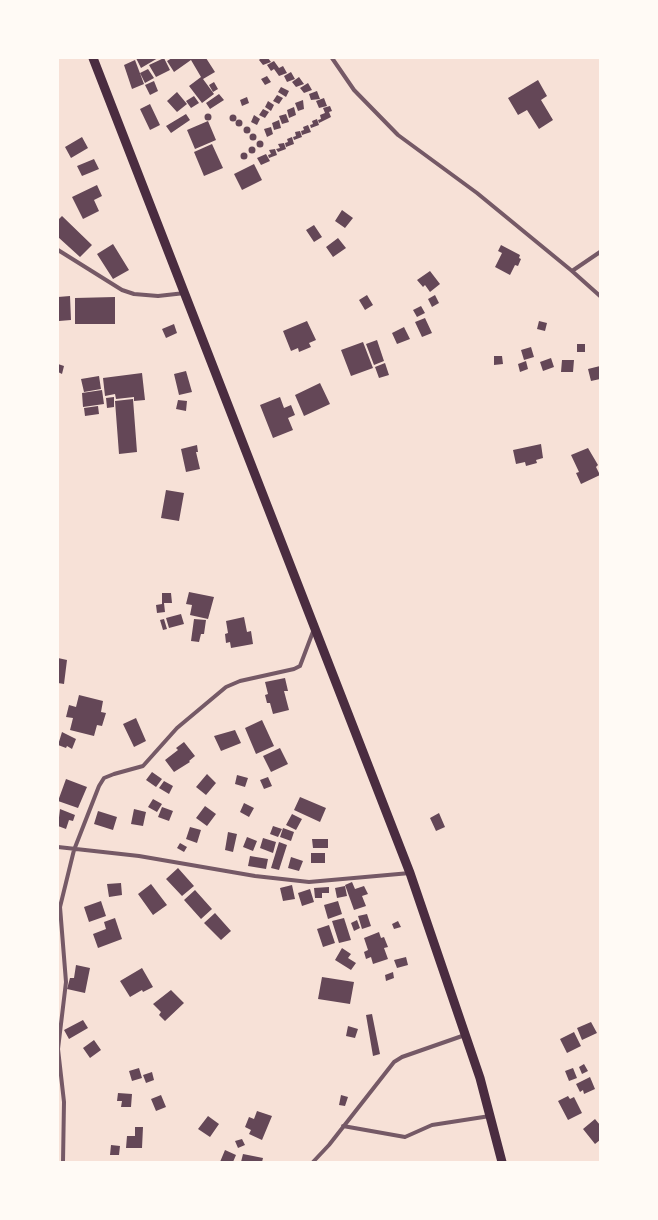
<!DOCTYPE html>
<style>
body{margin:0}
#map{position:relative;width:658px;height:1220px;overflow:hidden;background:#f7e1d7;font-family:"DM Sans",sans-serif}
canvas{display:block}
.frame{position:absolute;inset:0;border:59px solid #fffaf5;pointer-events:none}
</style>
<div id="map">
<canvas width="658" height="1220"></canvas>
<div class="frame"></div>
</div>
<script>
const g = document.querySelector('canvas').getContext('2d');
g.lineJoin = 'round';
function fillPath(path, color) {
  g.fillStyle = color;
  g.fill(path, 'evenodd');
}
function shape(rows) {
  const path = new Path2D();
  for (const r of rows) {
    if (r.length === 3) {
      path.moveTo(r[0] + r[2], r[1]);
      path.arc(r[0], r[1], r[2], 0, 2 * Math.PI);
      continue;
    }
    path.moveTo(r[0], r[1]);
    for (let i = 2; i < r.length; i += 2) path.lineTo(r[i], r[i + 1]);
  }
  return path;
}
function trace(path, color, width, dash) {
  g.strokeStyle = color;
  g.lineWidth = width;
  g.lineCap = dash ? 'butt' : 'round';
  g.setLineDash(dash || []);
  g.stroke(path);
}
const building = shape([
 [136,58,158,58,141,68],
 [164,58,170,70,156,77,149,65],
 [172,58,206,58,215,72,203,79,214,94,202,103,189,86,201,77,191,60,174,72,167,61],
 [261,58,268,58,271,62,263,65,259,60],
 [135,60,144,84,132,89,124,65],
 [274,61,279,68,283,66,287,73,279,76,274,69,271,71,267,65],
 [148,69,154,78,145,83,140,73],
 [291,72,295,79,287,82,284,76],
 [267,76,271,82,265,85,261,79],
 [299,77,304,84,296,87,292,82],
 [538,80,547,96,541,100,553,120,539,129,527,110,518,115,508,98],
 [154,81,158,91,150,95,145,85],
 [214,82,218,89,213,92,209,85],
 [308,83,312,90,304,93,300,88],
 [281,87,289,91,286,97,278,92],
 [317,91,320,99,311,100,309,94],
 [177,92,187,104,177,112,167,101],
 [219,94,224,100,210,109,206,103],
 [277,95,283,98,279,104,273,101],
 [194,96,199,103,191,108,186,101],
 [247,97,249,103,242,106,240,100],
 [324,98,327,106,319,108,316,101],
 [303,100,304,109,298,111,295,103],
 [268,101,274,105,271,111,265,107],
 [150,104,160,125,150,130,140,109],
 [330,106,332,111,329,112,331,117,319,123,318,120,321,119,320,115,325,113,323,108],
 [294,107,296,115,289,118,287,110],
 [263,109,269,112,265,118,259,115],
 [208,117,3.5],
 [186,114,190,120,171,133,166,126],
 [286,114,289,122,282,124,279,116],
 [233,118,3.5],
 [254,115,260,119,257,125,251,122],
 [317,119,319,125,311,128,310,125,313,124,312,121],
 [239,123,3.5],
 [279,120,281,128,274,130,272,123],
 [208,121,216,140,195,149,187,130],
 [308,125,311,132,302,135,301,131,304,130,303,127],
 [247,130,3.5],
 [271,127,273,134,267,137,264,129],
 [300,131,302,137,294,140,293,137,296,136,295,132],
 [253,137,3.5],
 [82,137,88,148,71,158,65,147],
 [292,137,294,144,286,147,285,143,288,142,287,139],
 [260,144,3.5],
 [284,143,286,149,278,152,276,149,280,148,278,144],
 [212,144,223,168,204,176,194,152],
 [252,150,3.5],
 [275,149,277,155,269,158,268,155,271,154,269,150],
 [244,156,3.5],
 [266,154,270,161,261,165,257,158],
 [94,159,99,169,82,176,77,166],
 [254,164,262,180,242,190,234,174],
 [97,185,102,196,94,200,99,211,83,219,72,197],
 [342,210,353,218,345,228,335,221],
 [62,216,92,245,80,257,58,237,58,220],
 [314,225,322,237,314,242,306,230],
 [338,238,346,248,333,257,326,247],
 [113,244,129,270,113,279,97,254],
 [501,245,520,255,519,258,521,259,518,266,515,265,510,275,495,267,502,253,498,251],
 [430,271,440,284,430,292,425,285,423,287,417,280],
 [367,295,373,305,365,310,359,300],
 [435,295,439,303,432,307,428,299],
 [70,296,71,320,59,321,58,297],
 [115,297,115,324,75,324,75,298],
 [421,306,425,313,417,317,413,310],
 [425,318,432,333,422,337,415,322],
 [307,321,316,340,309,343,311,347,299,352,298,348,291,351,283,331],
 [539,321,547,323,545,331,537,329],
 [174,324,177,333,166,338,162,329],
 [404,327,410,339,397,344,392,333],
 [377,340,384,361,374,365,366,344],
 [363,342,373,368,351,376,341,350],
 [577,344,585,344,585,352,577,352],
 [531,347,534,357,524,360,521,350],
 [494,356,502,356,503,364,494,365],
 [551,358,554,367,543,371,540,362],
 [562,360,574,360,573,372,561,372],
 [526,361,528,369,520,372,518,364],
 [385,363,389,375,379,378,375,367],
 [58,364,64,366,62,374,58,372],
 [600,366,600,379,591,381,588,369],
 [186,371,192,392,179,395,174,374],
 [142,373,145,400,134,401,134,397,116,399,115,394,105,396,103,378],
 [99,376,101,389,84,392,81,379],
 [320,383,330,404,304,416,295,395],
 [102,390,104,404,83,407,82,393],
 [114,397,114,407,107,408,106,398],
 [280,397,284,408,291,405,295,415,288,418,293,430,273,438,260,405],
 [133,399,137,452,119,454,115,401],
 [178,400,187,401,186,411,176,409],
 [98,406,99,414,85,416,84,408],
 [541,444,543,458,536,460,537,463,526,466,525,462,516,464,513,450],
 [197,445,198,452,196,452,200,469,186,472,181,449],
 [588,448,598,465,596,467,600,475,581,484,576,473,579,472,571,455],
 [166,490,184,493,179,521,161,518],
 [189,592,214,597,208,619,190,615,192,605,186,604],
 [162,593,171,593,172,603,164,603,165,612,157,613,156,605,162,604],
 [181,614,184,624,169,628,166,618],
 [244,617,247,632,251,631,253,644,231,648,230,642,226,643,225,634,228,633,226,621],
 [164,619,167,629,163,630,160,620],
 [194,619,206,620,204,634,201,634,199,642,191,641],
 [58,658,67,660,64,684,58,683],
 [285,678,288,691,284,691,289,710,273,714,270,703,267,703,265,695,268,694,265,682],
 [79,695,103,701,101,712,106,713,102,726,97,725,94,736,70,730,73,718,66,717,69,705,76,707],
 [136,718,146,741,134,747,123,724],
 [262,720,274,746,256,754,245,728],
 [235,730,241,743,221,751,214,736],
 [62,732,76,739,72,749,67,746,66,748,58,745],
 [184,742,195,756,189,761,190,762,174,772,165,760,178,750,176,748],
 [280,748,288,764,271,772,263,756],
 [152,772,162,779,156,787,146,780],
 [207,774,216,783,206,795,196,787],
 [237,775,248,778,245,787,235,784],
 [268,777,272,786,264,789,260,780],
 [66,779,87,787,78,808,58,801],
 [164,781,173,786,169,794,159,788],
 [300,797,326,808,320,822,294,810],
 [153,799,162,804,157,812,148,807],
 [244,803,254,808,249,817,240,812],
 [205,806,216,814,207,826,196,818],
 [162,807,173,811,169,821,158,817],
 [60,809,75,815,73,821,69,820,66,829,58,826],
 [134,809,146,812,143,826,131,824],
 [98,811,117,817,113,830,94,824],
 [439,813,445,827,436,831,430,818],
 [292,814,302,819,296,830,286,825],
 [273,826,282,829,278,837,270,834],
 [190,827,201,830,197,843,186,839],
 [283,828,294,832,291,841,280,837],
 [228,832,237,834,233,852,225,850],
 [247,837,257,841,253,851,243,847],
 [263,838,276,842,273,853,260,848],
 [312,839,328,839,328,848,313,848],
 [279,842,287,845,279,870,271,868],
 [180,843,187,847,184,852,177,848],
 [311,853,325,853,325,863,311,863],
 [250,856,268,859,266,869,248,866],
 [291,857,303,861,299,871,288,868],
 [178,868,194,886,182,896,166,879],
 [352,882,355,889,364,886,368,894,362,896,366,906,354,910,345,885],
 [121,883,122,895,109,897,107,884],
 [151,884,167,905,153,915,138,894],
 [292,885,295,899,283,901,280,888],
 [345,886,347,896,337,898,335,888],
 [329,887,329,893,322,893,322,898,315,898,314,888],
 [310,889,314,902,302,906,298,893],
 [195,890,212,909,201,919,184,900],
 [101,901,106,916,89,922,84,907],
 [338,901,342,914,328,919,324,905],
 [215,913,231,931,221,940,204,923],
 [367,914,371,926,362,929,358,916],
 [115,918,122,939,98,948,93,934,106,929,104,922],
 [344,918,351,940,339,943,332,921],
 [357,920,360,928,354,931,351,923],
 [398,921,401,927,394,929,392,924],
 [329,925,335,943,323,947,317,929],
 [379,932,381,938,384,937,388,947,384,948,388,959,373,964,371,957,366,959,364,952,368,950,364,938],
 [342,948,351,954,348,958,356,963,351,970,335,960],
 [406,957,408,965,397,968,394,960],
 [76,965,90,968,85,993,67,989,70,978,74,978],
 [142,968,153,987,143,992,142,990,130,997,120,981],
 [393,972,394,978,386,981,385,975],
 [322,977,354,982,350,1004,318,999],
 [171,990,184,1003,165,1021,159,1015,161,1012,153,1004],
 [372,1014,380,1054,373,1056,366,1015],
 [83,1020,88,1028,69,1039,64,1030],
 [591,1022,597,1033,582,1040,577,1028],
 [348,1026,358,1029,355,1038,346,1036],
 [574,1032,581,1046,567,1053,560,1039],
 [94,1040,101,1050,90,1058,83,1048],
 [584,1064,588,1071,582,1074,579,1067],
 [139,1068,142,1078,132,1081,129,1071],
 [573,1068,577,1078,569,1081,565,1071],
 [152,1072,154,1080,146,1083,143,1075],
 [590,1077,595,1089,584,1094,583,1090,580,1092,576,1084],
 [118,1093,132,1094,131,1107,121,1107,122,1101,117,1101],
 [161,1095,166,1107,156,1111,151,1099],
 [341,1095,348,1097,345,1106,339,1105],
 [568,1096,570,1099,574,1097,582,1113,568,1120,558,1101],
 [257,1111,272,1116,262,1140,249,1134,251,1130,245,1127,249,1117,254,1119],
 [208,1116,219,1124,210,1137,198,1129],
 [595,1119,600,1125,600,1140,595,1144,583,1129],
 [135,1127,143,1127,142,1148,126,1148,127,1136,135,1136],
 [242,1139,245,1145,238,1148,235,1141],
 [111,1145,120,1146,119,1155,110,1155],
 [225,1150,236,1155,233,1162,220,1162],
 [243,1154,263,1158,262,1162,241,1162]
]);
const minor = shape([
 [332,58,354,90,398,135,477,193,572,271,600,296],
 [58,250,122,290,134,294,158,296,185,293],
 [572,271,600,252],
 [58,847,139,856,255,876,309,882,410,873],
 [343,1126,405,1137,432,1125,490,1116],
 [63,1162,64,1102,58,1049,66,982,60,907,74,850,99,786,104,778,114,774,143,766,177,728,226,687,240,681,294,669,300,666,314,629],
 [313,1162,329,1145,394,1062,402,1057,465,1035]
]);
const trunk = shape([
 [93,58,410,873,480,1078,502,1162]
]);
fillPath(building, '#644757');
trace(minor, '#755966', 4);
trace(trunk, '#4a2c40', 9);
</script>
